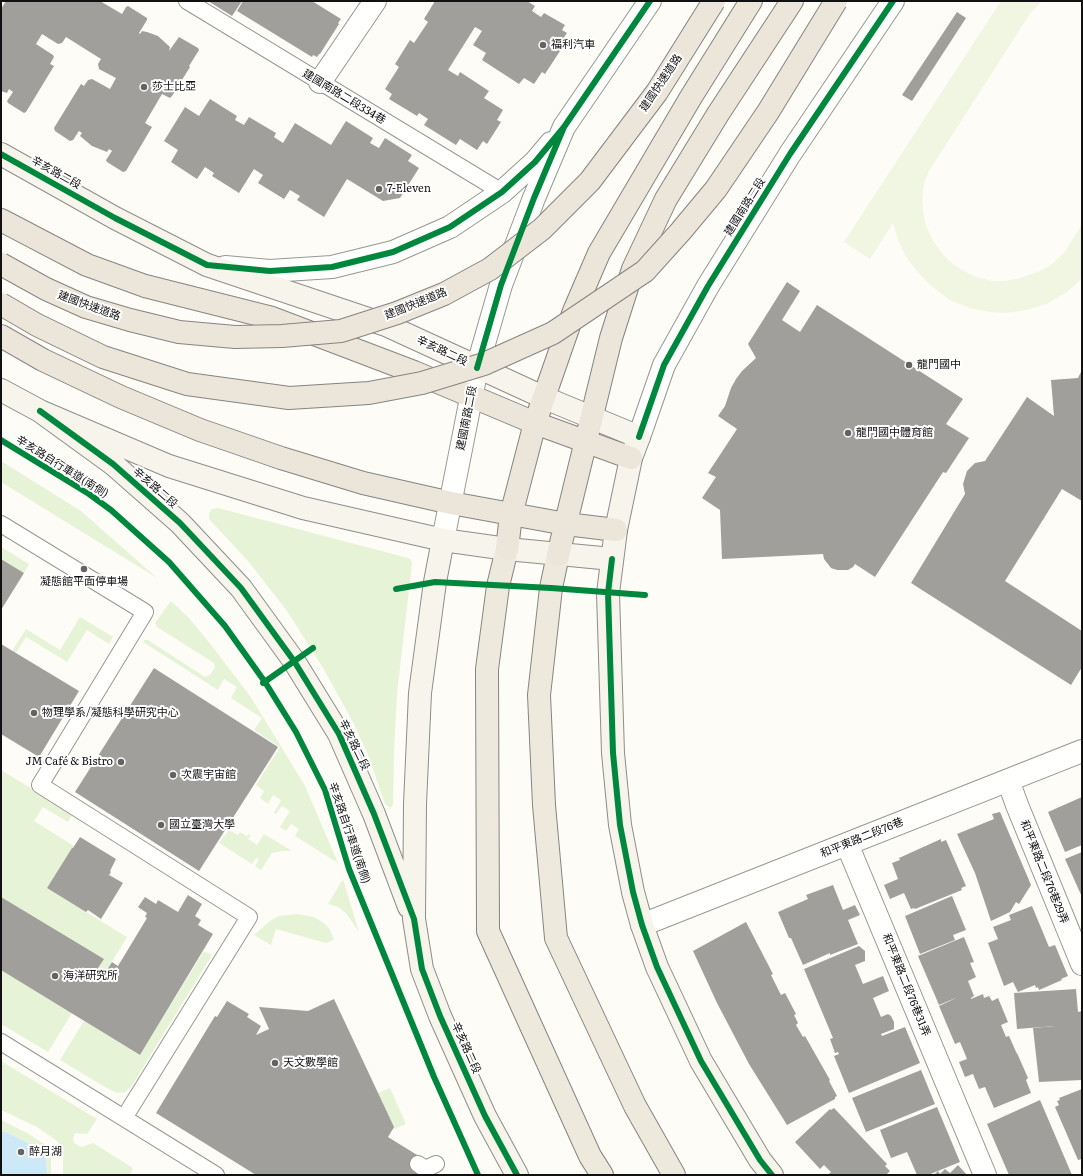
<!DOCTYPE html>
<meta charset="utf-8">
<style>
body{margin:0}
#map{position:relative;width:1083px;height:1176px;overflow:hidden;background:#fdfcf7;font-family:Literata,serif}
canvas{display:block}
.frame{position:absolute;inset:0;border:2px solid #111;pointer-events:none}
</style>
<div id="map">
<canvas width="1083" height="1176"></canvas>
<div class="frame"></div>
</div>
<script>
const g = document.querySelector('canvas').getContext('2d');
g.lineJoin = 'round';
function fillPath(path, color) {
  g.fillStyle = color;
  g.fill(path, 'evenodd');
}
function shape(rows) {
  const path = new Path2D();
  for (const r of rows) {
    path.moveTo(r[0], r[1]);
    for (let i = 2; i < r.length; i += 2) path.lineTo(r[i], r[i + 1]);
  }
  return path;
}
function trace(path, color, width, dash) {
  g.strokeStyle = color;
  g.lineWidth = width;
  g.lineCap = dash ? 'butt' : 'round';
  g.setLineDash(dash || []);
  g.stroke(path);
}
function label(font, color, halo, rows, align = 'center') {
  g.font = font + ' Literata,"Noto Sans TC",serif';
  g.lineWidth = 4;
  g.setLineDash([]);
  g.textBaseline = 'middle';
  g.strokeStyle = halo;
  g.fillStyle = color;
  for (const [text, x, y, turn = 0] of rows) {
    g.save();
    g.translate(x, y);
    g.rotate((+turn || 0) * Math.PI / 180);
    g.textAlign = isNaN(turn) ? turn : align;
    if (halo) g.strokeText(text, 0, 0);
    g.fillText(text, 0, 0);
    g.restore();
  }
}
const green = shape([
 [1,461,81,511,157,578,1,482],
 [218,508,408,558,411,560,412,564,397,694,394,752,393,805,390,808,385,804,368,755,353,722,323,668,287,611,248,561,209,519,209,513,212,509],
 [1,547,29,564,24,573,1,559],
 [171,601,189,618,212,646,250,696,268,725,305,786,338,863,295,836,299,829,291,824,286,831,280,827,290,811,282,806,276,814,274,813,281,800,273,795,268,804,260,798,264,791,256,785,280,747,254,730,262,718,231,698,237,687,224,679,218,690,143,642,144,640,148,640,205,677,210,675,215,667,214,663,157,627,155,623],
 [80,617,113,637,109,644,87,630,67,662,26,637,16,653,12,651,26,629,60,650],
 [1,770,73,814,68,822,43,807,34,821,74,846,47,888,127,937,102,978,72,1013,48,1052,1,1024],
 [229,830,238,835,240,832,247,836,249,834,251,835,248,839,257,845,264,834,292,851,283,851,272,853,261,870,255,866,259,859,256,858,252,864,219,843],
 [343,879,359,932,346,913,338,907,328,904],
 [297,914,314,917,322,922,329,928,334,940,326,943,276,929,271,945,254,935,270,921,279,916],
 [204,951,212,955,131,1087,125,1092,117,1093,105,1087,60,1060,84,1021,140,1055],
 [1,1061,97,1119,87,1134,75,1133,73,1138,74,1143,81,1147,93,1143,133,1168,130,1175,63,1175,63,1155,61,1147,57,1141,37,1127,1,1110],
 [390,1088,406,1124,392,1130,378,1093],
 [1,1120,27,1133,46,1145,51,1151,51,1175,47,1175,46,1161,44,1155,38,1148,8,1133,1,1131]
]);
const pitch = shape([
 [1001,1,1042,1,1031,12,929,171,924,184,922,198,923,212,926,226,933,241,941,252,950,262,962,270,976,277,992,281,1004,281,1017,279,1038,272,1052,264,1065,252,1082,224,1082,278,1079,281,1067,292,1047,304,1026,310,1005,313,990,312,970,308,950,300,930,285,916,270,905,255,898,240,893,223,870,259,844,242]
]);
const water = shape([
 [1,1131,8,1133,38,1148,44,1155,46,1161,47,1175,1,1175]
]);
const building = shape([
 [6,1,100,1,122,14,126,7,128,6,147,18,147,20,139,33,140,34,142,31,147,32,158,36,170,47,169,51,179,37,198,48,199,50,189,66,190,67,172,96,170,98,162,94,145,123,152,127,126,171,123,172,107,162,106,160,112,151,109,149,107,152,92,146,80,136,82,133,79,131,73,140,70,141,55,131,54,128,81,84,84,86,88,80,92,79,110,89,116,78,99,69,98,64,101,59,66,37,62,43,58,44,42,34,36,44,53,55,54,57,50,64,54,66,26,112,24,113,8,103,7,101,13,92,9,89,7,93,1,91,1,9],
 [208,1,242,1,232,16],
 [243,1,312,1,341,19,338,23,339,24,320,54,319,54,317,57,313,55,312,57,237,11],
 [435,1,527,1,535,6,532,11,541,17,544,13,565,25,562,30,567,33,558,46,562,48,545,74,542,72,534,84,524,78,519,84,482,60,486,53,473,45,482,31,475,27,448,70,458,76,460,72,489,91,484,98,503,110,497,120,501,122,487,144,483,141,477,150,460,139,456,145,424,125,428,119,419,113,417,116,389,99,392,94,385,89,399,67,395,64,410,40,414,43,428,22,424,19],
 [957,12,966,18,912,101,902,95],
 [210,99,237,116,235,120,244,125,249,117,276,133,274,137,283,143,295,123,331,145,346,121,373,138,370,143,379,148,385,138,412,155,408,161,419,168,400,198,383,201,347,179,324,217,297,200,300,196,290,190,284,199,258,183,263,175,254,169,239,193,212,176,214,173,205,167,197,179,171,162,178,150,164,141,185,107,199,116],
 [787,282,800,291,782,320,800,332,817,305,963,399,946,424,969,438,946,473,943,472,875,577,855,564,853,567,848,570,837,570,831,568,824,559,823,554,722,559,720,510,702,498,716,477,708,473,737,429,718,416,725,406,731,388,736,379,742,371,756,358,748,344],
 [1082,370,1082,501,1062,489,1005,581,1082,631,1082,667,1071,685,911,583,965,494,963,484,967,471,975,463,985,461,1027,397,1054,416,1051,380,1078,378],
 [1,559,24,573,1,610],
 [1,644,79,691,39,757,1,734],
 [154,668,278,747,199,871,75,792],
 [1082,797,1082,845,1065,852,1048,812],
 [1000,812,1031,885,1019,904,1016,902,1010,912,991,921,975,873,957,834,994,819,992,814],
 [80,837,116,859,110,871,111,872,109,875,123,883,101,919,88,910,86,912,47,888,72,848,73,848],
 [941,839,941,842,946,840,966,886,961,888,962,890,915,909,914,908,911,909,904,893,890,899,884,885,898,879,892,863,900,860,899,858],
 [1082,852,1082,897,1065,859],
 [833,885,843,910,855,905,860,915,848,920,858,944,830,955,830,953,803,965,791,938,789,938,778,912,808,899,806,895],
 [188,895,202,904,195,916,201,920,198,925,213,934,140,1055,1,970,1,897,104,959,94,974,102,978,112,962,118,966,147,918,145,917,147,913,138,907,145,897,156,904,158,900,178,912],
 [952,896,966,930,953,935,955,940,920,954,905,916],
 [1032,906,1049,947,1055,945,1068,976,1061,979,1062,980,1039,990,1038,987,1036,988,1035,985,1018,992,1013,982,1004,986,988,943,998,939,993,927,1011,920,1009,915],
 [746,922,773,974,771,975,781,995,785,993,796,1014,794,1015,798,1023,796,1025,803,1037,805,1036,830,1080,829,1081,837,1096,835,1097,835,1099,787,1125,749,1064,717,1003,693,951],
 [964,937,974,962,970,963,976,977,968,981,974,996,971,998,971,999,983,994,984,998,989,996,992,1001,998,998,1008,1022,1001,1025,1006,1037,1009,1036,1017,1054,1017,1053,1028,1078,1026,1080,1031,1093,994,1108,985,1087,979,1089,973,1074,965,1077,959,1062,967,1059,960,1042,955,1044,939,1006,958,997,939,1005,918,956],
 [859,946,865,951,865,961,855,965,863,984,883,976,889,991,873,998,881,1017,888,1014,891,1016,894,1022,894,1029,881,1034,882,1036,905,1027,920,1063,849,1093,834,1056,839,1054,838,1052,835,1053,830,1039,833,1038,804,969],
 [1076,989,1078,1012,1082,1011,1082,1080,1039,1082,1033,1028,1055,1026,1017,1029,1014,993],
 [334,999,394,1127,388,1137,422,1158,424,1175,256,1175,156,1113,215,1016,217,1017,227,1001,249,1014,247,1017,261,1026,256,1035,269,1029,259,1007,308,1011],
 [921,1070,935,1104,866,1132,852,1098],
 [1082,1089,1082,1159,1078,1160,1055,1107,1059,1105,1057,1101,1060,1100,1059,1098],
 [1040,1100,1072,1175,1009,1175,987,1124],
 [937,1107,960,1162,928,1175,917,1175,907,1152,891,1158,880,1130],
 [834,1108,887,1164,885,1166,890,1171,886,1175,828,1175,831,1172,824,1165,820,1169,795,1142,830,1109,831,1110],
 [958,1165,967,1175,934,1175,938,1171,940,1174,945,1169,950,1173]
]);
const service = shape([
 [187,1,502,192],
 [1,524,145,612,40,785,249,917,124,1118],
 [1,1042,216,1175],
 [418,1164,425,1169,436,1164]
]);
const minor = shape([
 [320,82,375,1],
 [1008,780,1017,805,1082,964],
 [847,844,985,1175],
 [642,925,1082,751]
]);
const tertiary = shape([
 [225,267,270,271,332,267,393,252,450,227,502,192,535,162,551,143],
 [639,437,664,365,708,286,790,154,893,1],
 [443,540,477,368,501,285,534,198,564,127,650,1]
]);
const secondary = shape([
 [1,154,115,218,207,265,386,325,545,398,639,437,631,458,616,530,608,593,613,753,620,825,633,892,642,925,657,967,701,1061,760,1160,772,1175],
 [1,390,40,411,169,466,303,508,443,540,507,549,612,559],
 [40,411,113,464,180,523,241,588,294,661,339,734,374,814,409,907],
 [443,540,435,582,420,693,415,804,414,919,422,969,440,1016,485,1116,517,1175]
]);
const primary = shape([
 [507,549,498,586,487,669,488,931,590,1156,602,1175],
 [558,555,551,588,539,695,544,805,556,938,635,1106,674,1175]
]);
const trunk = shape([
 [1,220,87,265,145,286,272,318,414,372,535,423,631,458],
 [1,336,43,360,121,397,200,430,281,458,363,483,451,503,566,524,616,530],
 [507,549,511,515,535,423,574,311,599,253,691,97,751,1],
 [558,555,611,338,633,269,666,199,718,114,792,1]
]);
const trunkBridge = shape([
 [1,264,46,289,86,307,130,320,179,332,235,337,282,336,341,331,397,313,444,294,490,269,542,229,590,181,657,92,714,1],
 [1,304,37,325,103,357,187,384,289,398,369,393,422,383,484,364,553,333,645,271,681,231,716,189,768,112,836,1]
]);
const cycleway = shape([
 [1,154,115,218,207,265,270,271,332,267,393,252,450,227,502,192,535,162,564,127],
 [477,368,501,285,534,198,564,127,650,1],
 [40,411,113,464,180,523,241,588,294,661,339,734,374,814,414,919,422,969,440,1016,485,1116,517,1175],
 [639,437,664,365,708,286,790,154,893,1],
 [1,440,89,494,111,510,169,562,225,626,265,682,296,732,325,790,349,869,434,1077,478,1175],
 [612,559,608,593,613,753,620,825,633,892,642,925,657,967,701,1061,760,1160,772,1175],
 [396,589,435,582,551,588,645,595],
 [263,683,313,648]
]);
const markers = [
 [543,45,4,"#646362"],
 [144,87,4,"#646362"],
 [379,189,4,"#646362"],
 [909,365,4,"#646362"],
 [848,433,4,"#646362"],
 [84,569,4,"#646362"],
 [34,713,4,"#646362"],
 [121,762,4,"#646362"],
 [173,775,4,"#646362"],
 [161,825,4,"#646362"],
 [55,976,4,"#646362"],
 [275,1063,4,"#646362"],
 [21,1152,4,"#646362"]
];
const poiNames = [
 ["福利汽車",551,45],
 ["莎士比亞",152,87],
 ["7-Eleven",387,189],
 ["龍門國中",917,365],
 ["龍門國中體育館",856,433],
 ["凝態館平面停車場",84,582,"center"],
 ["物理學系/凝態科學研究中心",42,713],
 ["JM Café & Bistro",113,762,"right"],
 ["次震宇宙館",181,775],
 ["國立臺灣大學",169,825],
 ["海洋研究所",63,976],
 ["天文數學館",283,1063],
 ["醉月湖",29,1152]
];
const streetNames = [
 ["建國快速道路",661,83,-56],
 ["建國南路二段334巷",344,97,31],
 ["辛亥路二段",56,173,29],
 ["建國南路二段",745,207,-58],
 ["建國快速道路",416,304,-22],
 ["建國快速道路",89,306,20],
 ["辛亥路二段",442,351,25],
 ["建國南路二段",467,418,-79],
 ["辛亥路自行車道(南側)",62,467,32],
 ["辛亥路二段",155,488,41],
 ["辛亥路二段",354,745,64],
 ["辛亥路自行車道(南側)",349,833,71],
 ["和平東路二段76巷",862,838,-22],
 ["和平東路二段76巷29弄",1044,872,68],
 ["和平東路二段76巷31弄",906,985,68],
 ["辛亥路二段",466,1048,66]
];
fillPath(green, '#e7f3d7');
fillPath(pitch, '#f0f6e1');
fillPath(water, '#cde8f7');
fillPath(building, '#a19f9c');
trace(service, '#979795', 18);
trace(minor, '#979795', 24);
trace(tertiary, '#979795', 24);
trace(secondary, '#8e8d8b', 24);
trace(primary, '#858482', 24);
trace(trunk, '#858482', 24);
trace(service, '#fffffe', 16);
trace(minor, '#fffffe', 22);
trace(tertiary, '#fffffe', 22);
trace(secondary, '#f6f4eb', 22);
trace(primary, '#ede9dc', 22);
trace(trunk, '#ece5da', 22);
trace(trunkBridge, '#858482', 24, []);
trace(trunkBridge, '#ece5da', 22);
trace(cycleway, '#00873e', 6);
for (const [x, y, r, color] of markers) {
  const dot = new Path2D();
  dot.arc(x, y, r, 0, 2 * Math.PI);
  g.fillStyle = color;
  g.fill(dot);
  trace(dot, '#fff', 1.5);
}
label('11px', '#111', '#fff', poiNames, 'left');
label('11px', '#111', '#fff', streetNames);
</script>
